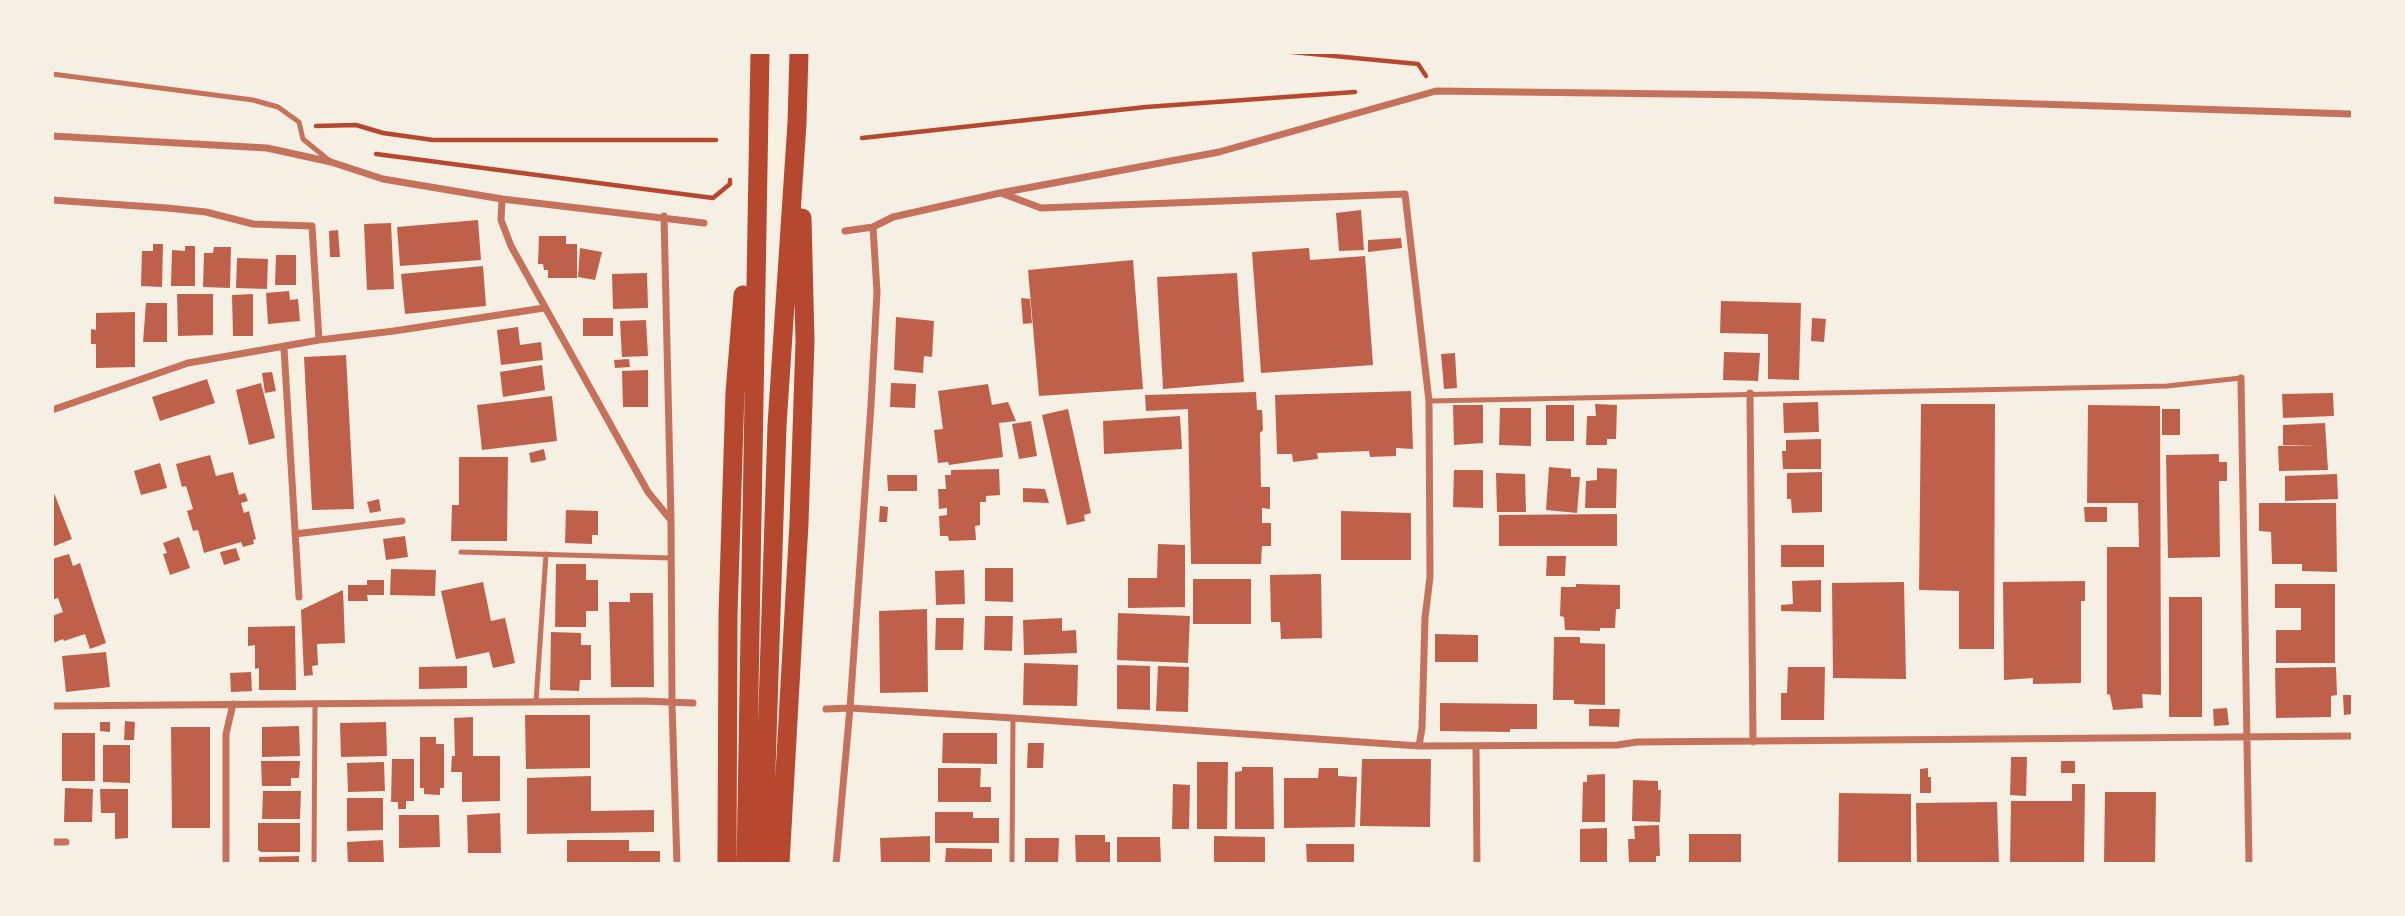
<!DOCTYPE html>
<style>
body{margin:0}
#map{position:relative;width:2405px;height:916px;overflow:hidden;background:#f6efe4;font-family:Literata,serif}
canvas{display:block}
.frame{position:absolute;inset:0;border:54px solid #f6efe4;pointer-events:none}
</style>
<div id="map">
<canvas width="2405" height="916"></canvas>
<div class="frame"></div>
</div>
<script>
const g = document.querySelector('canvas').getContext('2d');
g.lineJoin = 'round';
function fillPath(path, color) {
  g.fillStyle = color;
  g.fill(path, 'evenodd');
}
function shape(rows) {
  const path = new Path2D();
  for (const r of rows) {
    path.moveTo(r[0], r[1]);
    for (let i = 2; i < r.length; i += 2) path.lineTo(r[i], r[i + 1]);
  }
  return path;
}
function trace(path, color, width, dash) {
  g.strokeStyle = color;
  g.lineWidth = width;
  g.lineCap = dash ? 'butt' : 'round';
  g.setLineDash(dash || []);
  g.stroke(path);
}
const building = shape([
 [1361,210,1364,250,1339,251,1336,213],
 [478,220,481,260,400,266,397,227],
 [391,223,394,289,367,290,364,224],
 [338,230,340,257,330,257,329,231],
 [539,236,566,236,566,244,577,244,577,278,548,278,548,270,544,270,543,264,538,264],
 [1401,238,1402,248,1368,252,1368,240],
 [153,244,163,244,162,287,141,286,142,251,153,251],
 [185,246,195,246,195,286,171,286,172,250,185,251],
 [214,247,231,247,230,288,203,287,204,253,213,253],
 [580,248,602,252,595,280,578,277],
 [1309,248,1310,260,1365,256,1373,365,1261,373,1252,252],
 [276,255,296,255,296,285,275,285],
 [237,258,268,259,267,289,236,288],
 [1133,260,1143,389,1039,396,1028,270],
 [483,266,486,306,405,314,401,274],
 [647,273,648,308,613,309,612,274],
 [1237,273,1244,382,1163,389,1157,277],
 [289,291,290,300,298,299,300,321,268,324,266,293],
 [177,294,213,294,213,335,178,336],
 [253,294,253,336,233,336,232,295],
 [1021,298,1030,299,1032,323,1023,324],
 [1721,301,1801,303,1799,380,1768,379,1768,334,1720,333],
 [146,303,167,303,167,342,143,342],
 [135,312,135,367,96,368,96,344,91,344,91,329,96,330,96,313],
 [896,317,934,321,932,357,924,356,923,373,894,370],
 [583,318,613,318,613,336,583,336],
 [1812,318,1826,319,1824,342,1811,341],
 [646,320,648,356,622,357,620,321],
 [518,327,520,345,541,342,543,360,501,365,497,330],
 [1724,352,1760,353,1758,381,1723,380],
 [1455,353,1457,388,1444,389,1441,354],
 [346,355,354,509,312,510,304,357],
 [629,359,630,367,615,368,614,360],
 [542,365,545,390,503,397,500,372],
 [648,370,648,407,623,407,622,371],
 [272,372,276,391,265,393,262,373],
 [207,379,215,403,160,421,152,397],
 [261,383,275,438,249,445,236,390],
 [891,383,916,384,915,408,890,407],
 [988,384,992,405,1008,402,1016,421,999,423,1003,457,949,465,948,462,938,463,934,430,943,429,938,391],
 [1411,391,1413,449,1396,448,1396,456,1370,457,1369,451,1317,453,1318,459,1293,462,1292,454,1277,454,1275,395],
 [1256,392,1257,410,1262,410,1263,430,1260,433,1261,487,1270,487,1270,509,1262,508,1262,523,1271,523,1271,546,1262,546,1261,564,1191,564,1188,409,1146,411,1145,395],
 [2333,393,2334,416,2283,418,2282,394],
 [552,396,557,441,482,450,477,405],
 [1818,402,1819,432,1784,433,1783,403],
 [1595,404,1617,405,1616,439,1607,439,1607,445,1586,445,1587,416,1596,416],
 [1921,404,1995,404,1994,649,1959,649,1959,591,1919,590],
 [1453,405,1483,405,1483,443,1454,445],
 [1546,405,1574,405,1574,441,1546,441],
 [2088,405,2160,406,2161,695,2142,694,2143,708,2113,710,2110,695,2107,694,2107,547,2139,547,2138,503,2087,503],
 [1500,408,1531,408,1531,446,1499,445],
 [1068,409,1091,513,1084,515,1085,521,1067,525,1042,415],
 [2162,409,2180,409,2180,435,2162,435],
 [1180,416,1182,449,1104,454,1103,421],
 [1031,421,1037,456,1019,459,1012,424],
 [2325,423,2328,470,2279,471,2278,446,2319,445,2283,445,2283,425],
 [1821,439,1821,469,1783,469,1782,451,1786,451,1786,440],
 [544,449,546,460,531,463,529,453],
 [2219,454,2219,462,2227,462,2227,481,2219,481,2220,557,2168,558,2166,455],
 [210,455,216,476,233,472,239,495,245,493,248,501,241,503,244,513,249,511,256,539,253,540,254,544,243,547,241,542,204,553,198,530,193,531,187,511,193,509,186,486,182,487,176,464],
 [459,457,508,457,507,541,451,541,452,505,459,505],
 [160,463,167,488,141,495,134,471],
 [1549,467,1571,469,1571,477,1580,477,1577,513,1546,510],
 [1597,468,1617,469,1616,508,1585,508,1586,481,1597,480],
 [999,469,1000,495,986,496,986,502,980,502,980,525,975,526,976,540,949,541,948,536,940,536,939,516,947,515,947,508,939,509,938,489,946,489,945,475,951,475,951,470],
 [1454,470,1483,470,1483,508,1453,507],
 [1822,472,1822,512,1792,513,1791,499,1787,499,1787,473],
 [1496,473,1525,474,1526,512,1497,512],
 [2337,474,2338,499,2285,501,2285,476],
 [887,475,917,475,917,491,888,491],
 [52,488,72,539,52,547],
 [1023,488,1045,489,1049,503,1023,502],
 [379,499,381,511,370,513,367,502],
 [2259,503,2336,503,2337,572,2302,571,2302,564,2272,564,2271,532,2259,531],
 [880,506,888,507,887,522,879,522],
 [2084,507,2107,507,2107,522,2085,522],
 [566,510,598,511,598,535,592,535,592,544,565,543],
 [1341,511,1411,513,1411,560,1341,560],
 [1617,514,1617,546,1499,546,1499,515],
 [405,536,408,557,386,560,383,539],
 [179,537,190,568,170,575,163,554,167,553,163,543],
 [1158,544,1185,545,1185,607,1128,608,1128,578,1157,578],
 [1781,545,1824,545,1824,567,1781,567],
 [236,548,240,560,224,565,220,552],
 [69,554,73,566,80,563,106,643,90,649,85,634,64,641,63,639,53,643,52,640,52,616,63,612,58,598,52,600,52,559],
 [1547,556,1566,556,1565,576,1546,576],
 [556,564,586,564,586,580,598,580,598,611,586,611,586,627,555,627],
 [985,568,1013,568,1013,602,985,601],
 [391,569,436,570,435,596,390,595],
 [964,570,965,604,936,605,935,571],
 [1321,574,1322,638,1281,639,1280,622,1271,622,1270,575],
 [1193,579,1251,579,1251,624,1193,624],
 [367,580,384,580,384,595,367,595,368,601,348,601,348,585,367,585],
 [1821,580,1821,612,1781,611,1781,605,1793,604,1792,581],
 [2085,581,2085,601,2081,601,2081,683,2033,684,2033,678,2004,680,2003,582],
 [483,582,491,621,505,618,515,663,493,668,489,652,456,659,441,591],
 [1904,582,1906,679,1833,678,1832,583],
 [1576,584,1620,585,1620,609,1616,609,1615,628,1600,628,1600,631,1565,630,1564,617,1560,616,1561,587,1576,587],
 [2275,584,2335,584,2335,663,2276,663,2276,630,2301,630,2301,608,2275,608],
 [343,590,345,643,317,644,318,665,312,666,313,675,304,676,301,610],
 [630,593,653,593,654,687,611,687,609,602,630,602],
 [2169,597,2202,597,2202,717,2169,717],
 [927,609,928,692,880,693,879,611],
 [1118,613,1190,616,1188,663,1117,660],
 [985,616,1013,616,1012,651,984,650],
 [936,618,964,618,963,650,935,650],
 [1062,618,1062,631,1076,630,1077,653,1024,655,1023,620],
 [295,626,296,690,259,690,259,668,255,669,255,645,248,646,248,627],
 [551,632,581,633,581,645,591,645,591,680,580,680,579,691,550,690],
 [1435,634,1478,635,1478,662,1435,662],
 [1554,637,1580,637,1580,643,1605,644,1605,705,1574,704,1574,700,1553,700],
 [106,652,110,687,66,692,62,656],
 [1024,663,1078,665,1077,706,1023,705],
 [1117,665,1150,666,1150,710,1117,709],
 [467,666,467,688,419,689,419,667],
 [1158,666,1189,667,1188,712,1156,711],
 [1788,667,1825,667,1824,720,1781,720,1781,693,1787,693],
 [2336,667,2337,695,2331,696,2331,717,2276,718,2275,668],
 [251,672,252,691,231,692,230,673],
 [2343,695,2352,695,2352,714,2344,715],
 [1440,703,1537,704,1537,729,1510,729,1510,732,1440,731],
 [2227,708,2229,725,2214,726,2213,709],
 [1589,709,1620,709,1619,727,1589,726],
 [525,715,590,715,590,768,526,769],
 [473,717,473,756,500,756,500,801,462,802,462,772,451,772,452,756,455,756,454,718],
 [125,721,135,722,134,740,124,740],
 [100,722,110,722,110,732,100,731],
 [386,722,387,756,341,757,340,723],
 [299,726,300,756,262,757,262,727],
 [171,727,210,727,210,828,172,828],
 [62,733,95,733,95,781,62,781],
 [943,733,997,733,997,764,942,763],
 [420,737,436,737,436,744,444,744,444,788,440,788,440,795,424,794,424,788,420,788],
 [1028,743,1044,743,1043,768,1027,768],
 [103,745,130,745,130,783,103,782],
 [2011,757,2027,757,2026,796,2010,795],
 [392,759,414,759,414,801,406,801,406,809,398,809,398,802,391,802],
 [1362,759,1431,759,1430,827,1360,826],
 [261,761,300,761,299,778,291,778,291,786,262,786],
 [2061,761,2075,761,2075,773,2061,773],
 [384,762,385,791,348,792,347,763],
 [1197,762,1228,762,1227,829,1197,829],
 [1242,767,1273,767,1274,829,1235,829,1235,772,1242,771],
 [938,768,981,768,980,787,991,787,991,802,938,802],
 [1319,768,1338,768,1338,776,1357,777,1355,827,1284,828,1284,778,1318,778],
 [1928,768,1928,777,1931,777,1931,793,1920,793,1920,769],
 [1605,774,1605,822,1582,822,1583,782,1587,782,1587,775],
 [591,776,591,811,654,810,654,832,527,834,527,778],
 [1633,780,1658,781,1658,790,1661,790,1660,822,1632,821],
 [1173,784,1190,785,1189,829,1172,829],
 [2072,784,2085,784,2084,864,2010,864,2011,801,2072,801],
 [65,788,93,789,92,822,64,822],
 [100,789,128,789,128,838,115,839,115,813,101,813],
 [263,791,301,791,300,819,262,819],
 [2105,792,2156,792,2155,864,2104,864],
 [1839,793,1911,794,1911,864,1838,864],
 [347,798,383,798,383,830,347,831],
 [1997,802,1999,864,1917,864,1916,803],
 [935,812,973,812,973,818,999,818,999,843,935,843],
 [500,813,501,853,468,853,467,815],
 [399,815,439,815,440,847,399,848],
 [258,823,300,823,300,852,261,852,258,850],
 [1659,825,1660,856,1656,856,1656,863,1629,864,1628,839,1635,839,1634,826],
 [1607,828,1607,864,1580,864,1580,829],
 [1689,834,1741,834,1741,864,1689,864],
 [1075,835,1105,835,1105,842,1110,842,1110,864,1076,864],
 [930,836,930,864,881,864,880,838],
 [1214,836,1265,837,1265,864,1214,864],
 [1117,837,1160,837,1161,864,1117,864],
 [1025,838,1059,838,1058,864,1025,864],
 [383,840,384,864,348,864,347,842],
 [567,840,629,840,629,851,660,851,660,864,567,864],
 [1306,844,1354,844,1354,864,1307,864],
 [946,848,992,849,992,864,945,864],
 [299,856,299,864,259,864,259,857]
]);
const path = shape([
 [1292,52,1418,64,1426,76],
 [316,126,356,125,383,133,433,140,716,140],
 [862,138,1146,107,1355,92],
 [376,154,713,198,730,184,730,180]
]);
const service = shape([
 [52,74,253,100,278,107,299,122,303,139,331,162],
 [1429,401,2167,386,2241,378],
 [461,552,671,558],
 [536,702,546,554],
 [314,864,315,703],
 [1012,864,1013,718]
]);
const minor = shape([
 [52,136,267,148,331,162,383,179,502,199,704,223],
 [1001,193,1041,208,1405,194,1429,401,1430,577,1425,618,1422,728,1419,746],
 [502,199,501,220,511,246,648,492,670,519],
 [52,200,167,208,206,212,253,224,312,226,319,340],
 [664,216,671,519,672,704,677,864],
 [845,231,873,227],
 [284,348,299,597],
 [2241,378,2249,864],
 [1750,393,1753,742],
 [52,410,188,363,319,340,394,331,544,308],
 [295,534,402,521],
 [52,706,644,701,693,703],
 [826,709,850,708,1013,718,1419,746,1617,745,1637,742,2352,736],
 [1476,746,1477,864],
 [52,842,66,842],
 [226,864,226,734,233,704],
 [836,864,850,708,871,405,877,292,873,227,893,217,1000,193,1219,152,1436,91,1755,95,2352,114]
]);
const trunk = shape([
 [727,864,728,615,735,392,743,295],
 [746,864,760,52],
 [763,864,777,425,797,123,799,52],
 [780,864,799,523,805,341,802,218]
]);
fillPath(building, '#bf614a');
trace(path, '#b5482f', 4.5);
trace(service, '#c5725c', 5);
trace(minor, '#c5725c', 7);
trace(trunk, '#b5482f', 19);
</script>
